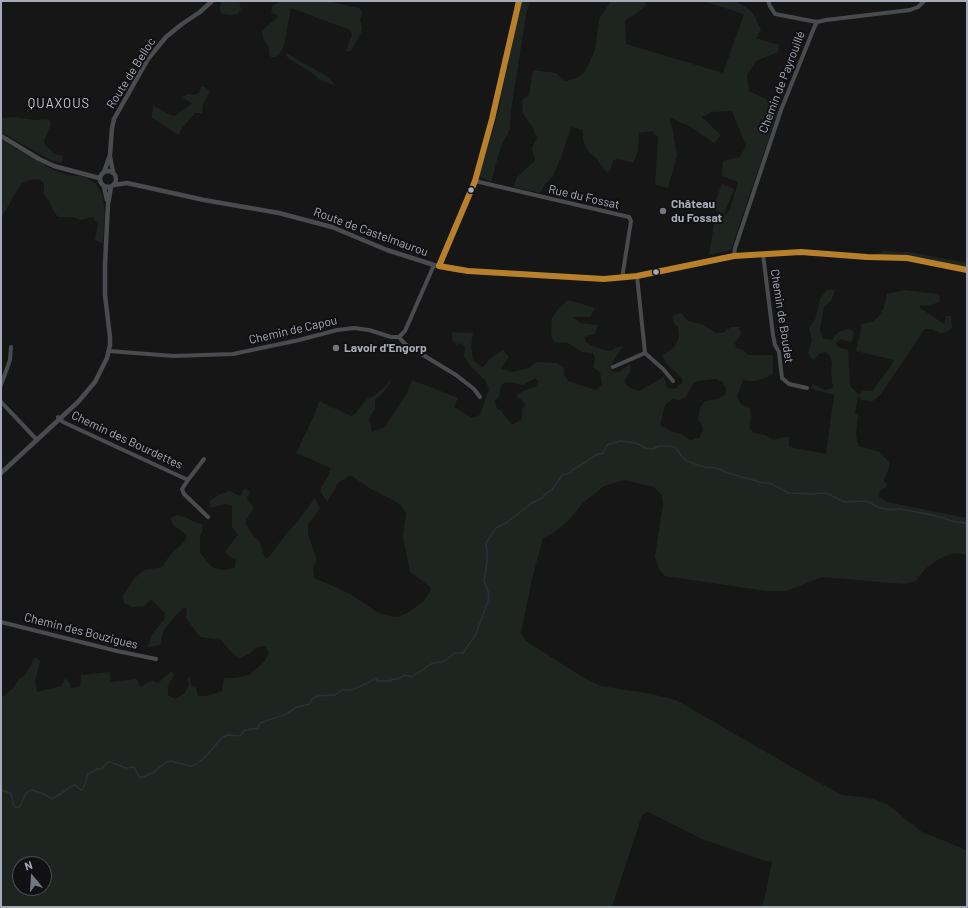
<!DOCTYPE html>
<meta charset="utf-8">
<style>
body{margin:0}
#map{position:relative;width:968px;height:908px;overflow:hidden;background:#161616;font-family:Barlow,sans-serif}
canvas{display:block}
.frame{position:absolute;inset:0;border:2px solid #a7aab8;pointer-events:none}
.north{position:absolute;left:12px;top:856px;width:40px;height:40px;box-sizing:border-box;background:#111012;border:1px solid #4d4e54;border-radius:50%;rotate:342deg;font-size:11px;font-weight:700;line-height:16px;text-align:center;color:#a7aab8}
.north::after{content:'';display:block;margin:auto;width:14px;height:18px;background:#74767f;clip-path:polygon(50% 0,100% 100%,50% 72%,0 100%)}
</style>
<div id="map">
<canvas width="968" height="908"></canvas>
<div class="frame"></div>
<div class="north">N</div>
</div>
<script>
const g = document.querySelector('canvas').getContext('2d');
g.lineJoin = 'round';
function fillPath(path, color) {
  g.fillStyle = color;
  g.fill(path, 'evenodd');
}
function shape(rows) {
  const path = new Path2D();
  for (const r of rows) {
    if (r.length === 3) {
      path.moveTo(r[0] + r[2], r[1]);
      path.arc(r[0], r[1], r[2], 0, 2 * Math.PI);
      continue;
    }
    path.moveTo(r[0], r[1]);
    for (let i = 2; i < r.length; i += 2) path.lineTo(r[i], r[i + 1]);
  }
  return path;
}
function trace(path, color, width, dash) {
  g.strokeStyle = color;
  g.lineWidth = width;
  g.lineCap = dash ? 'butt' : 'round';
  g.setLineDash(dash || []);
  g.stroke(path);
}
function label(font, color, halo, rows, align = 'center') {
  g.font = font + ' Barlow,sans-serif';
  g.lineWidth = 4;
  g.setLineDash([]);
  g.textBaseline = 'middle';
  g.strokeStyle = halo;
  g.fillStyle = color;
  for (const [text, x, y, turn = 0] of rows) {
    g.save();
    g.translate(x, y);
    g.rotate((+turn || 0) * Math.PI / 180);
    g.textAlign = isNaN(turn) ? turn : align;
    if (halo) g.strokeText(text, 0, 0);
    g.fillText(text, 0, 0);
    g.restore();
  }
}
const green = shape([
 [221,1,239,1,241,9,238,14,231,15,222,14,220,9],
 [280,1,327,1,359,8,362,12,360,20,362,27,361,33,352,50,348,52,346,50,352,35,350,30,291,8,284,45,280,53,275,57,271,57,269,54,269,48,264,40,262,32,267,26,278,17,276,14,271,13,272,6],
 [521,1,530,1,526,15,511,110,510,129,500,149,491,182,479,176,493,131,499,107],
 [611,1,645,1,646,6,625,21,626,44,723,73,744,14,702,1,737,2,750,10,755,17,761,30,756,38,779,45,778,52,756,61,747,75,749,91,768,100,781,90,783,96,731,250,709,255,714,224,730,210,738,182,722,176,723,161,740,157,746,146,732,111,712,112,702,117,721,135,714,143,689,126,669,117,673,131,677,155,668,188,655,185,658,137,652,131,639,133,638,151,633,163,619,159,613,160,611,169,607,173,596,158,588,151,583,140,583,130,571,127,560,160,552,177,545,184,540,193,513,187,517,177,535,161,532,148,537,138,533,128,523,114,522,100,529,95,533,70,556,73,565,81,575,79,585,72,595,50,599,19],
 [286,53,328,77,334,84,333,85,319,79,311,72,288,58,286,55],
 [203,86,210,91,203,104,202,113,195,113,183,127,178,135,152,118,152,112,154,106,173,116,177,115,179,112,189,106,192,103,182,97,189,94,194,95,199,93,201,87],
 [1,117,5,118,15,117,35,120,49,119,51,124,44,141,46,146,55,154,63,156,61,163,51,160,1,132],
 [1,140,55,171,67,175,85,177,96,184,103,197,105,217,103,243,95,240,98,225,93,217,80,220,73,217,58,217,54,212,49,201,44,194,44,183,39,179,30,180,21,184,1,218],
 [722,184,734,189,724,214,712,209],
 [883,251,909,252,967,263,967,268,914,257,875,255],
 [827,290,835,290,831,301,824,307,820,329,823,339,832,340,838,332,849,329,854,332,852,341,850,342,841,339,836,343,838,347,848,350,850,386,859,395,862,391,872,391,891,366,894,360,856,351,862,324,872,322,878,317,884,308,887,294,904,290,939,294,940,301,930,306,920,305,920,308,944,324,946,316,951,316,952,328,947,332,941,333,931,329,925,329,880,395,873,401,861,400,858,396,855,413,858,416,856,435,858,446,880,452,889,462,889,468,884,480,887,485,885,488,880,491,879,497,887,502,966,518,967,518,967,555,954,553,937,560,925,569,916,581,904,584,822,577,787,591,766,591,665,576,659,569,655,556,663,504,662,495,654,487,624,480,604,486,583,503,570,519,555,532,543,538,532,579,521,633,526,641,584,678,601,686,651,694,676,700,818,782,842,795,870,798,887,804,922,832,967,850,967,907,762,907,766,892,772,862,766,861,702,839,648,812,642,815,612,907,1,907,1,697,4,696,13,688,19,679,25,675,35,657,40,661,35,681,37,692,61,686,66,678,70,684,71,688,80,687,81,675,110,672,111,682,136,679,141,687,146,683,152,681,158,683,172,671,174,675,168,686,168,695,175,699,184,694,189,685,188,678,191,676,190,681,192,687,196,688,198,696,207,696,222,691,224,678,235,678,249,675,264,662,269,653,265,646,258,647,249,654,239,659,232,653,221,640,200,637,186,618,187,610,185,607,175,616,164,630,160,645,148,647,152,634,165,619,165,613,151,599,144,606,132,607,124,603,123,596,134,579,144,570,162,567,170,555,184,542,187,537,183,532,172,524,171,518,176,515,185,517,194,522,202,524,203,530,200,536,200,553,212,567,222,570,235,568,236,559,230,557,225,552,238,534,232,527,232,506,225,504,211,508,209,502,218,495,230,491,240,496,245,488,250,492,247,499,254,508,245,522,252,535,259,541,265,558,269,557,286,534,298,521,315,498,320,509,308,524,308,535,317,560,313,569,314,578,333,586,350,594,377,612,389,616,398,617,407,613,424,601,431,590,430,587,410,572,403,536,406,513,401,505,389,498,371,489,350,475,338,483,327,502,320,490,328,476,331,468,296,453,313,418,319,401,351,416,355,414,367,399,375,395,385,387,390,380,391,381,383,393,375,400,375,408,369,419,372,432,385,427,407,393,412,380,458,398,454,407,472,418,480,415,489,389,485,380,472,368,464,357,465,347,462,343,456,345,452,339,452,332,473,333,471,347,473,360,483,367,491,358,503,350,509,357,501,368,511,372,529,368,537,362,556,363,564,367,564,374,568,381,596,390,602,384,600,372,593,367,595,358,593,353,582,352,568,343,554,342,551,335,552,318,559,308,568,300,595,308,590,317,573,317,580,323,598,325,595,334,584,337,587,343,597,348,610,351,617,347,623,346,612,363,612,372,619,372,630,364,630,372,624,382,629,387,639,391,664,377,667,388,675,389,683,382,681,377,667,364,662,356,674,347,679,338,678,327,674,323,672,316,681,313,688,321,701,324,717,333,723,333,731,327,739,327,741,334,735,343,736,348,743,350,748,355,773,355,773,373,766,378,754,381,743,380,737,397,741,404,750,408,751,418,749,427,754,433,765,435,774,440,780,438,789,437,789,447,826,454,834,395,812,389,812,384,826,390,833,388,831,372,832,364,830,356,825,352,819,354,813,360,808,353,812,341,809,328,816,318,820,299],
 [535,378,539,382,535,387,525,390,516,396,526,404,522,409,522,419,512,425,501,411,497,409,495,400,499,396,501,385,506,382,523,385],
 [715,379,723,382,726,388,725,395,717,399,705,401,700,408,698,420,702,425,703,430,699,438,690,440,683,435,671,431,660,425,665,405,672,399,680,400,686,397,692,385,698,381],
 [20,864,44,864,44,888,20,888]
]);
const stream = shape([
 [1,790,5,791,11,794,14,806,16,808,20,806,25,795,29,791,32,790,42,793,52,799,65,791,71,786,75,785,81,790,83,789,87,778,88,774,97,769,102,769,107,763,110,762,126,768,134,767,139,777,143,777,154,772,166,762,171,761,190,766,195,765,203,759,222,738,227,735,240,736,245,730,258,728,260,723,286,714,297,707,310,704,312,699,318,696,335,695,342,690,352,690,369,682,375,678,378,681,389,681,394,679,398,679,405,675,412,677,431,664,444,661,455,653,463,653,476,634,488,601,489,594,484,581,487,563,487,550,486,543,496,528,506,523,532,503,542,498,546,493,552,490,562,475,570,473,574,469,598,454,603,454,607,445,620,441,635,443,646,448,653,449,658,446,671,446,676,448,682,457,687,461,704,467,717,468,725,472,763,483,770,483,789,493,809,494,826,493,845,502,866,501,878,507,890,510,900,509,927,514,940,517,955,522,967,523]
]);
const minor = shape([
 [768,1,770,6,775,14,817,22],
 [475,181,629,217,631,221,623,272,623,278],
 [763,254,773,335,775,345,779,352,782,378,789,384,807,388],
 [734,256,735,248,781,110,814,28,817,22,826,20,910,10,918,7,924,1],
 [439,266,475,181,492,119,519,1],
 [637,276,645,353,663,369,673,381],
 [399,337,405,344,456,375,474,389,480,397],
 [109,351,174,356,233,354,299,340,337,330,354,328,369,330,391,337,399,337,405,331,434,265],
 [613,367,645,353],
 [1,385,10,360,11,347],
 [1,402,37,440],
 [58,417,63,422,188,480,182,489,184,494,208,517],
 [188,480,204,459],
 [1,622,117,651,156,659]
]);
const tertiary = shape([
 [1,136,39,159,54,166,99,178],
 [110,157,113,172],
 [108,179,8],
 [104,172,110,155,112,128,114,119,148,59,166,37,182,24,200,12,212,1],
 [114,185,127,183,204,200,279,213,309,221,332,227,387,250,434,265,456,270,604,279,637,276,734,256,801,252,867,257,907,258,967,270],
 [104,187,107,200],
 [1,473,78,402,95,382,107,358,110,345,110,337,105,295,105,265,108,204,111,187]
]);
const bus1 = shape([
 [439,266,468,271,604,279,637,276,734,256,801,252,867,257,907,258,967,270],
 [439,266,475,181,492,119,519,1]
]);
const markers = [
 [471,190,3.5,"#a7aab8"],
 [663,211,4,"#74767f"],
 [656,272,3.5,"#a7aab8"],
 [336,348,4,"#74767f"]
];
const streetNames = [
 ["Route de Belloc",131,73,-58],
 ["Chemin de Payrouillé",782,82,-69],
 ["Rue du Fossat",584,197,13],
 ["Route de Castelmaurou",371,232,20],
 ["Chemin de Boudet",782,316,81],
 ["Chemin de Capou",293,330,-13],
 ["Chemin des Bourdettes",127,440,25],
 ["Chemin des Bouzigues",81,631,14]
];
const poiNames = [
 ["Château",671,204],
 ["du Fossat",671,218],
 ["Lavoir d'Engorp",344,348]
];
const neighbourhoodNames = [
 ["QUAXOUS",59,104]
];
fillPath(green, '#1e2520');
trace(stream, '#293038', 1.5);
trace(minor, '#4a4b4f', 4);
trace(tertiary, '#4a4b4f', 4.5);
trace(bus1, '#b8802b', 6);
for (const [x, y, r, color] of markers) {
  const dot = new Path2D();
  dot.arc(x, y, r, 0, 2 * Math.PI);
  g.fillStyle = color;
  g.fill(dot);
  trace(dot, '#111012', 1.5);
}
label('12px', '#a7aab8', '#111012', streetNames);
label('bold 12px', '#a7aab8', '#111012', poiNames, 'left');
g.letterSpacing = '1px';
label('13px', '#c8cad4', '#111012', neighbourhoodNames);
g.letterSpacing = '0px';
</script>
